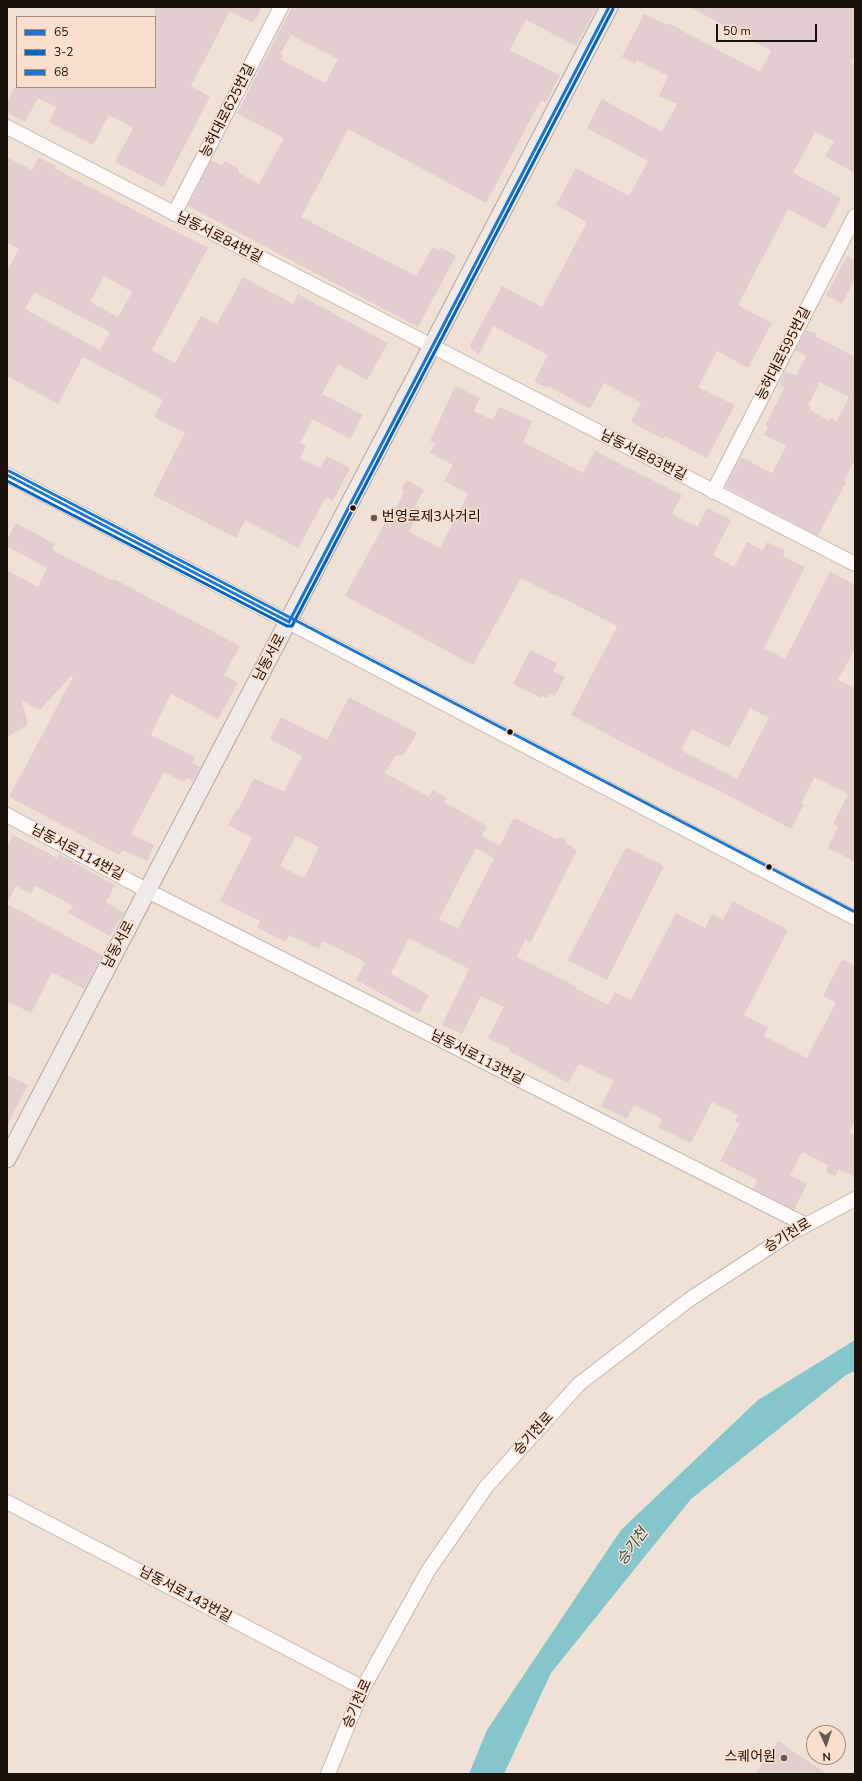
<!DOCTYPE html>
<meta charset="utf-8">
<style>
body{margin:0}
#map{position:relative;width:862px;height:1781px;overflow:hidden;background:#f0e1d6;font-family:"Nunito Sans",sans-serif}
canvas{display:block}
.frame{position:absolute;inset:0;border:8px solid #1c120c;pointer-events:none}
.legend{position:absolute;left:16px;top:16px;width:140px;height:72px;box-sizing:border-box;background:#fbdecc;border:1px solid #a28c7f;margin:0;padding:5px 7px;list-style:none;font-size:12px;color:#1c120c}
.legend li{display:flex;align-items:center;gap:8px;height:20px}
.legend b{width:20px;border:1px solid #a28c7f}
.north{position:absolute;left:806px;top:1725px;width:40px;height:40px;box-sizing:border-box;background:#fbdecc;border:1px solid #a28c7f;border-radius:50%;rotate:177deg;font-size:11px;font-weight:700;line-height:16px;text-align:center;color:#1c120c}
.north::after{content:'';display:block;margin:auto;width:14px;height:18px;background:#665a53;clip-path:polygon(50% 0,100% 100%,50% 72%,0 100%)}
.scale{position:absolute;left:716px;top:24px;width:101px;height:18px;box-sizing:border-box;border:2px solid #1c120c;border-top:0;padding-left:5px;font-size:12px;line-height:14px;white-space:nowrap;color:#1c120c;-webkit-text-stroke:3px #fbdecc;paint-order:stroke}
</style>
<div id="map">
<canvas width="862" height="1781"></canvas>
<div class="frame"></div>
<ul class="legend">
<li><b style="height:5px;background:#1c78cf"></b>65</li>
<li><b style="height:5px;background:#0065bd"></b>3-2</li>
<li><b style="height:5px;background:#1c78cf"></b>68</li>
</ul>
<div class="north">N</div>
<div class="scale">50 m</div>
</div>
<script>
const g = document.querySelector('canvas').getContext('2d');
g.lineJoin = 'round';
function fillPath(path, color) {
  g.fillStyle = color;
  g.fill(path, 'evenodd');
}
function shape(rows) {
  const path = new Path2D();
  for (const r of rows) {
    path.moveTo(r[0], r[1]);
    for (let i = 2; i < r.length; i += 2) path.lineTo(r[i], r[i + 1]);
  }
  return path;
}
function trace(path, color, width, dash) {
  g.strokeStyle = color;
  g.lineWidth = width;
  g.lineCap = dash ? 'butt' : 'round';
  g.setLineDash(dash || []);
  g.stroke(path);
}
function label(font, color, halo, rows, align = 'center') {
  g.font = font + ' "Nunito Sans","Noto Sans KR",sans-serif';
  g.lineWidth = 3;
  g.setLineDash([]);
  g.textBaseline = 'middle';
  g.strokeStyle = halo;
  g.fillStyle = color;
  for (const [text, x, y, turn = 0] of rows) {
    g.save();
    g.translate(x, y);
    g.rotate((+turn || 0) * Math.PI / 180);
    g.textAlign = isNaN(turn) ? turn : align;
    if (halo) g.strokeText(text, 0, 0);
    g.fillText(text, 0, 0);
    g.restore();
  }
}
const water = shape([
 [855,1340,855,1371,846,1375,691,1499,551,1673,504,1774,469,1774,487,1730,621,1530,758,1400]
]);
const building = shape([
 [155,7,262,7,253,23,230,11,191,86,210,97,163,187,115,162,133,128,109,115,93,145,49,122,56,107,38,98,25,122,7,112,7,101,15,87,155,87],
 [292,7,597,7,576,46,526,20,510,50,560,75,546,103,541,100,486,203,348,129,301,217,416,276,433,247,439,250,440,247,456,256,418,327,188,206,211,160,222,166,225,161,239,169,238,172,259,184,284,138,237,113],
 [291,35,338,59,325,83,281,60,283,56,280,54],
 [690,7,855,7,855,55,851,62,855,65,855,173,825,157,834,141,815,132,793,173,841,198,825,229,788,209,738,305,772,323,748,368,717,351,698,387,735,405,707,458,665,436,663,439,631,422,641,403,604,383,590,409,548,386,547,388,534,382,548,355,493,326,479,354,472,350,470,345,502,286,542,307,587,222,556,205,576,168,629,196,648,161,587,128,602,99,662,132,677,104,659,96,668,76,637,60,635,64,622,57,644,14,667,25,668,23,760,72,771,51],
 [7,157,32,170,39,157,56,166,54,168,109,197,208,248,152,350,175,363,201,316,217,324,243,277,293,304,298,294,388,343,367,380,338,364,322,394,363,415,350,439,313,419,300,443,306,446,300,458,320,468,327,456,350,468,333,501,326,497,298,548,245,520,236,538,153,495,185,433,154,417,163,400,83,357,58,404,7,376,7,271,19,249,7,242],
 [104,276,132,292,118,317,90,302],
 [34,292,110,332,100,350,25,309],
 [847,256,855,260,855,279,842,304,826,295],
 [806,330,816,334,815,336,855,357,855,459,844,481,846,482,818,536,725,487,741,457,772,473,786,446,764,435,768,426,765,425,784,388,780,386,780,381,785,371,796,376,806,356,795,350],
 [820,382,849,397,837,421,831,418,830,421,810,410,811,407,808,406],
 [455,386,480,398,474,411,493,420,499,407,532,421,523,442,583,473,595,451,682,495,672,514,697,527,707,508,731,520,713,555,734,567,747,542,763,550,767,542,785,551,783,556,805,567,764,648,785,659,830,572,855,585,855,649,838,680,855,688,855,862,828,848,838,827,833,824,848,794,815,777,801,803,804,805,791,829,716,789,679,772,571,715,617,626,554,594,554,595,521,578,473,665,345,596,387,519,389,521,404,492,401,490,407,480,424,490,415,506,421,509,409,532,440,548,468,494,444,481,453,465,430,453,435,443,430,441],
 [750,708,769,718,737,779,681,750,692,729,729,748],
 [16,523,55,544,52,550,113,581,114,579,240,646,224,675,238,683,218,719,171,694,151,735,195,757,192,763,200,767,193,781,186,778,184,782,164,772,131,834,154,845,147,861,122,850,119,855,9,797,73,677,71,676,40,710,22,701,27,722,26,726,7,737,7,570,38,587,47,568,7,546,7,539],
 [530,650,557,663,553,671,565,677,555,696,550,694,547,698,542,696,541,698,513,684],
 [349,697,417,733,404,755,395,756,385,773,429,797,433,790,447,798,444,802,487,826,482,836,500,846,513,819,517,819,556,839,562,837,565,839,566,843,577,850,531,942,525,939,517,957,577,987,576,989,608,1005,615,992,631,1000,676,913,705,928,712,914,723,920,733,901,788,930,744,1015,768,1027,764,1036,807,1058,836,1002,823,996,842,959,855,966,855,1121,849,1133,855,1136,855,1177,839,1169,835,1176,826,1171,828,1165,802,1152,790,1175,807,1184,794,1210,753,1189,757,1180,720,1161,740,1123,735,1121,738,1115,712,1102,691,1143,658,1127,662,1119,634,1105,627,1119,601,1106,614,1081,579,1064,568,1083,509,1051,510,1049,488,1038,504,1007,481,996,462,1034,442,1025,469,969,409,938,391,974,429,995,419,1014,356,980,365,962,323,941,319,949,289,935,285,942,257,927,260,921,220,901,252,838,228,825,236,810,238,810,254,778,284,792,302,756,270,739,281,717,327,740],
 [296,836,319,847,304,878,280,866],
 [476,848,494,858,458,929,439,919],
 [13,835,57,858,59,854,115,885,106,902,124,913,110,936,68,913,73,906,36,886,31,894,16,886,7,903,7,846],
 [626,847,664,866,607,980,568,960],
 [7,904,102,955,84,989,52,972,31,1013,7,1001],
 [7,1075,28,1085,7,1126],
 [778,1741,827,1774,756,1774]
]);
const minor = shape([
 [7,127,855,564],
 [174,214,281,7],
 [7,475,855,918],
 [713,492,855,216],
 [7,815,148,891,806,1225],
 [7,1502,363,1688],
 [328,1774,363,1688,428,1571,486,1487,579,1384,690,1299,791,1233,855,1199]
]);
const major = shape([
 [7,1159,609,7]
]);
const bus1 = shape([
 [7,475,289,622,609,7]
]);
const bus2 = shape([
 [7,481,287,626,292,626,613,9]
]);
const bus3 = shape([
 [9,471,855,912]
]);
const markers = [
 [353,508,3.5,"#1c120c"],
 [374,518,4,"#665a53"],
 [510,732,3.5,"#1c120c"],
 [769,867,3.5,"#1c120c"],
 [784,1758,4,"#665a53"]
];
const streetNames = [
 ["능허대로625번길",228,111,-63],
 ["남동서로84번길",219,238,27],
 ["능허대로595번길",784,354,-63],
 ["남동서로83번길",643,456,27],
 ["남동서로",270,658,-62],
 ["남동서로114번길",77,853,28],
 ["남동서로",119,945,-62],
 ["남동서로113번길",477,1058,27],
 ["승기천로",788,1236,-31],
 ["승기천로",534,1434,-48],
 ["남동서로143번길",185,1595,28],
 ["승기천로",358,1704,-66]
];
const poiNames = [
 ["번영로제3사거리",382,518],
 ["스퀘어원",776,1758,"right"]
];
const waterNames = [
 ["승기천",633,1547,-54]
];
fillPath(water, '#85c5cc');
fillPath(building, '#e2cecf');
trace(minor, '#c4b8b0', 16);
trace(major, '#b7a59c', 19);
trace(minor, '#fdfaf9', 14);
trace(major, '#f1e9e5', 17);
trace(bus1, '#1c78cf', 3);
trace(bus2, '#0065bd', 3);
trace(bus3, '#1c78cf', 3);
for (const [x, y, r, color] of markers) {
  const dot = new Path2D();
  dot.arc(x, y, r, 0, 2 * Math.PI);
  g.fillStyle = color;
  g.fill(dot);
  trace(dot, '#fbdecc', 1.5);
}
label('14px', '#1c120c', '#fbdecc', streetNames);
label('14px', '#1c120c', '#fbdecc', poiNames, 'left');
label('italic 15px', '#29545a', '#fbdecc', waterNames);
</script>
